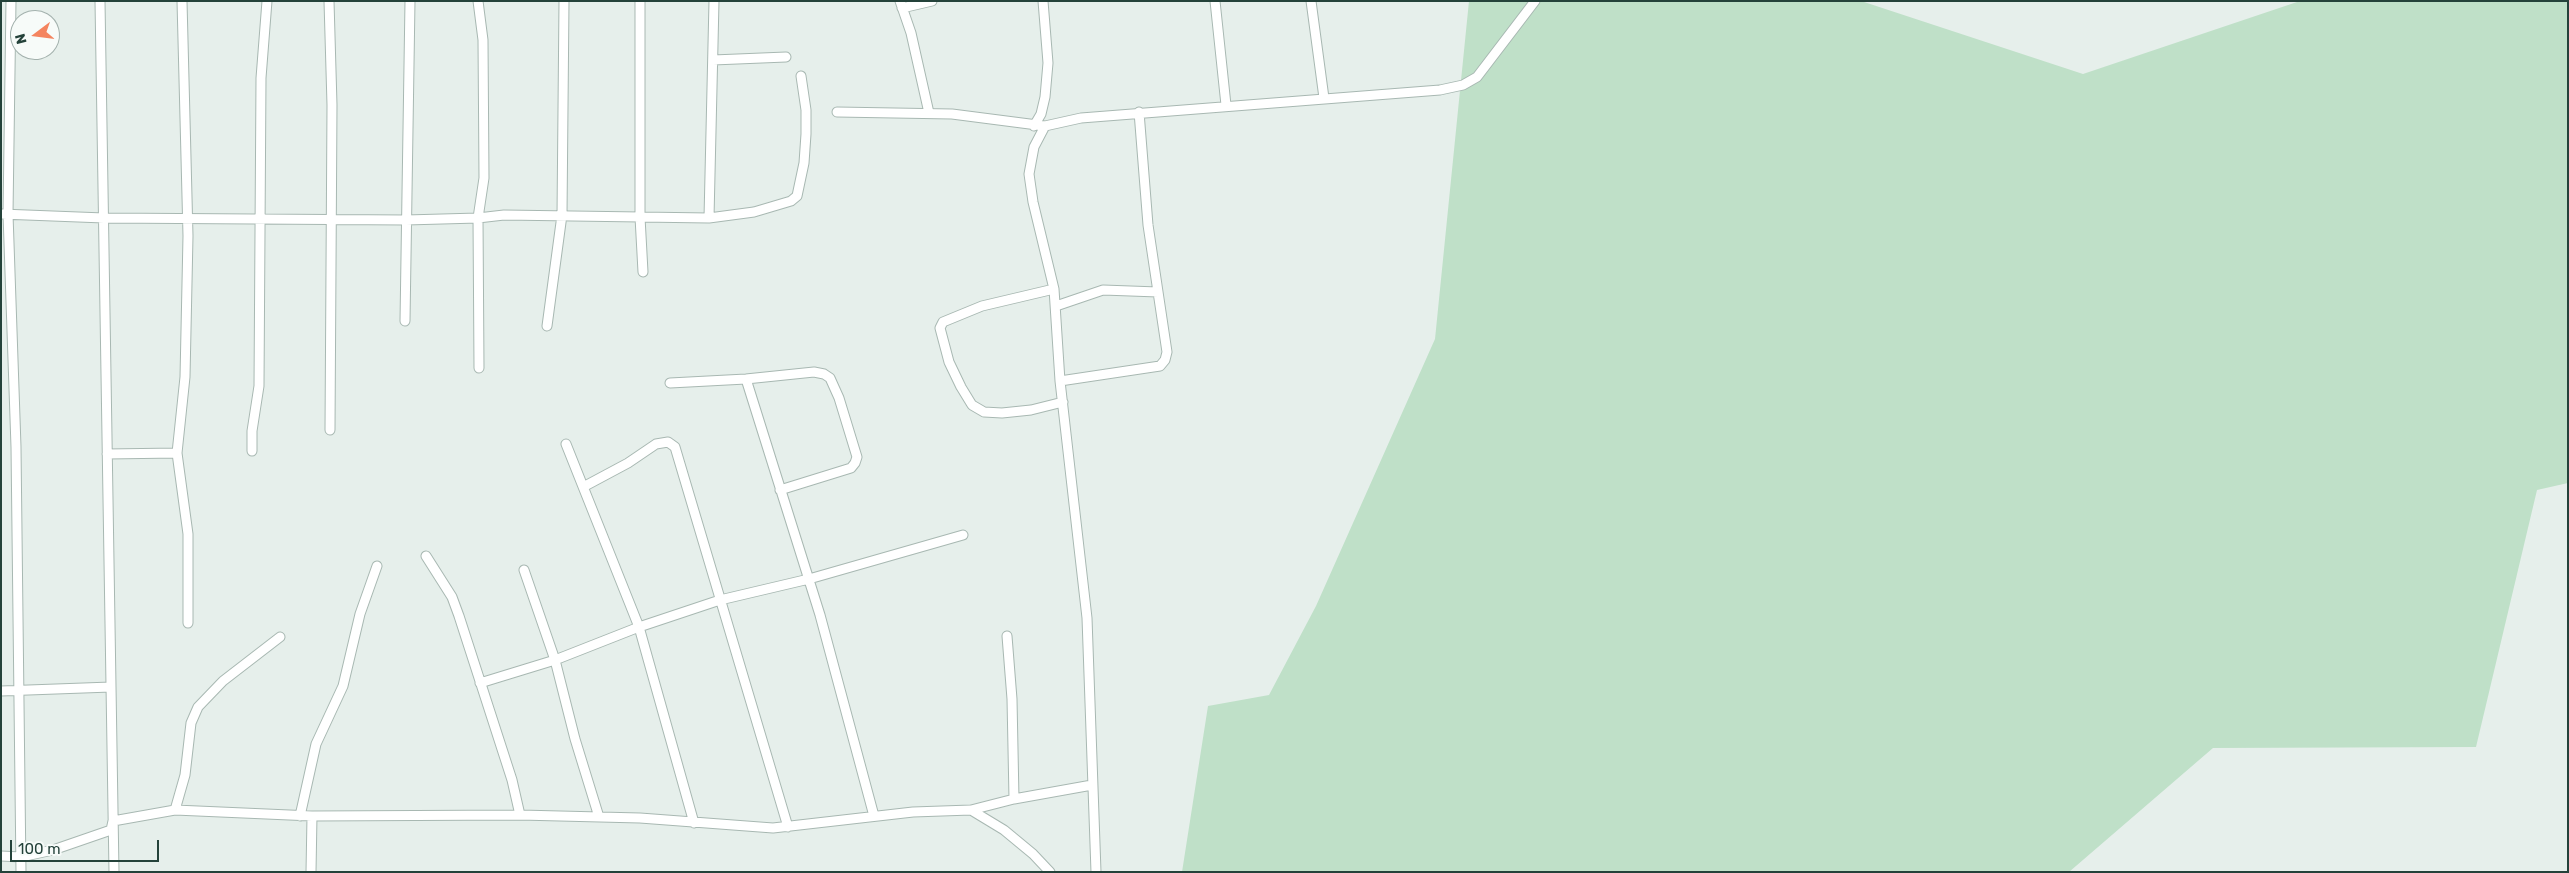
<!DOCTYPE html>
<style>
body{margin:0}
#map{position:relative;width:2569px;height:873px;overflow:hidden;background:#e6efeb;font-family:Rubik,sans-serif}
canvas{display:block}
.frame{position:absolute;inset:0;border:2px solid #24423a;pointer-events:none}
.north{position:absolute;left:10px;top:10px;width:50px;height:50px;box-sizing:border-box;background:#f7fbf9;border:1px solid #a3b1ad;border-radius:50%;rotate:255deg;font-size:14px;font-weight:700;line-height:20px;text-align:center;color:#24423a}
.north::after{content:'';display:block;margin:auto;width:18px;height:22px;background:#f4845f;clip-path:polygon(50% 0,100% 100%,50% 72%,0 100%)}
.scale{position:absolute;left:10px;top:840px;width:149px;height:22px;box-sizing:border-box;border:2px solid #24423a;border-top:0;padding-left:6px;font-size:15px;line-height:18px;white-space:nowrap;color:#24423a;-webkit-text-stroke:4px #f7fbf9;paint-order:stroke}
</style>
<div id="map">
<canvas width="2569" height="873"></canvas>
<div class="frame"></div>
<div class="north">N</div>
<div class="scale">100 m</div>
</div>
<script>
const g = document.querySelector('canvas').getContext('2d');
g.lineJoin = 'round';
function fillPath(path, color) {
  g.fillStyle = color;
  g.fill(path, 'evenodd');
}
function shape(rows) {
  const path = new Path2D();
  for (const r of rows) {
    path.moveTo(r[0], r[1]);
    for (let i = 2; i < r.length; i += 2) path.lineTo(r[i], r[i + 1]);
  }
  return path;
}
function trace(path, color, width, dash) {
  g.strokeStyle = color;
  g.lineWidth = width;
  g.lineCap = dash ? 'butt' : 'round';
  g.setLineDash(dash || []);
  g.stroke(path);
}
const green = shape([
 [1469,1,1861,1,2083,74,2300,1,2568,1,2568,483,2537,490,2476,747,2213,748,2069,872,1182,872,1208,706,1269,695,1316,606,1435,339]
]);
const minor = shape([
 [11,1,8,214,16,447,21,872],
 [100,1,114,872],
 [329,1,332,105,330,430],
 [478,1,483,40,484,178,478,218,479,368],
 [640,1,640,217,643,272],
 [900,1,911,33,929,113],
 [1215,1,1226,105],
 [1311,1,1324,98],
 [902,8,932,1],
 [713,60,786,57],
 [837,112,952,114,1045,126],
 [1034,126,1041,114,1045,97,1048,63,1043,1],
 [1,214,104,218,406,220,478,218,504,215,709,218,754,212,791,201,797,196,804,163,806,134,806,110,801,76],
 [709,218,714,1],
 [1054,289,982,306,943,322,940,328,949,362,961,387,972,405,984,412,1002,413,1031,410,1063,402],
 [1056,306,1103,290,1158,292],
 [405,321,410,1],
 [547,326,562,215,564,1],
 [746,379,820,615,874,816],
 [1060,381,1160,366,1165,360,1167,352,1148,225,1139,112],
 [670,383,746,379,814,372,824,374,830,378,839,398,857,457,855,463,851,468,780,490],
 [566,444,639,627,694,823],
 [252,451,252,431,259,386,261,78,267,1],
 [177,453,188,534,188,623],
 [107,454,177,453,185,377,188,236,182,1],
 [585,486,628,463,656,444,668,442,675,447,788,827],
 [426,556,452,597,459,616,512,780,520,815],
 [524,570,555,660,575,739,599,817],
 [1007,636,1012,699,1014,799],
 [480,683,555,660,639,627,720,600,809,579,963,535],
 [1,691,111,687],
 [175,810,185,775,191,723,198,707,223,681,280,637],
 [971,810,1014,799,1092,785],
 [300,816,316,744,343,686,360,614,377,566],
 [1,856,21,857,53,850,111,830,113,821,175,810,312,816,520,815,640,818,773,828,913,812,971,810,1004,830,1033,854,1050,872],
 [311,872,312,816],
 [1096,872,1087,618,1060,381,1054,289,1033,202,1029,174,1034,147,1045,126,1081,118,1440,90,1463,85,1477,77,1535,1]
]);
fillPath(green, '#bfe0c8');
trace(minor, '#a8b8b2', 11);
trace(minor, '#fff', 9);
</script>
